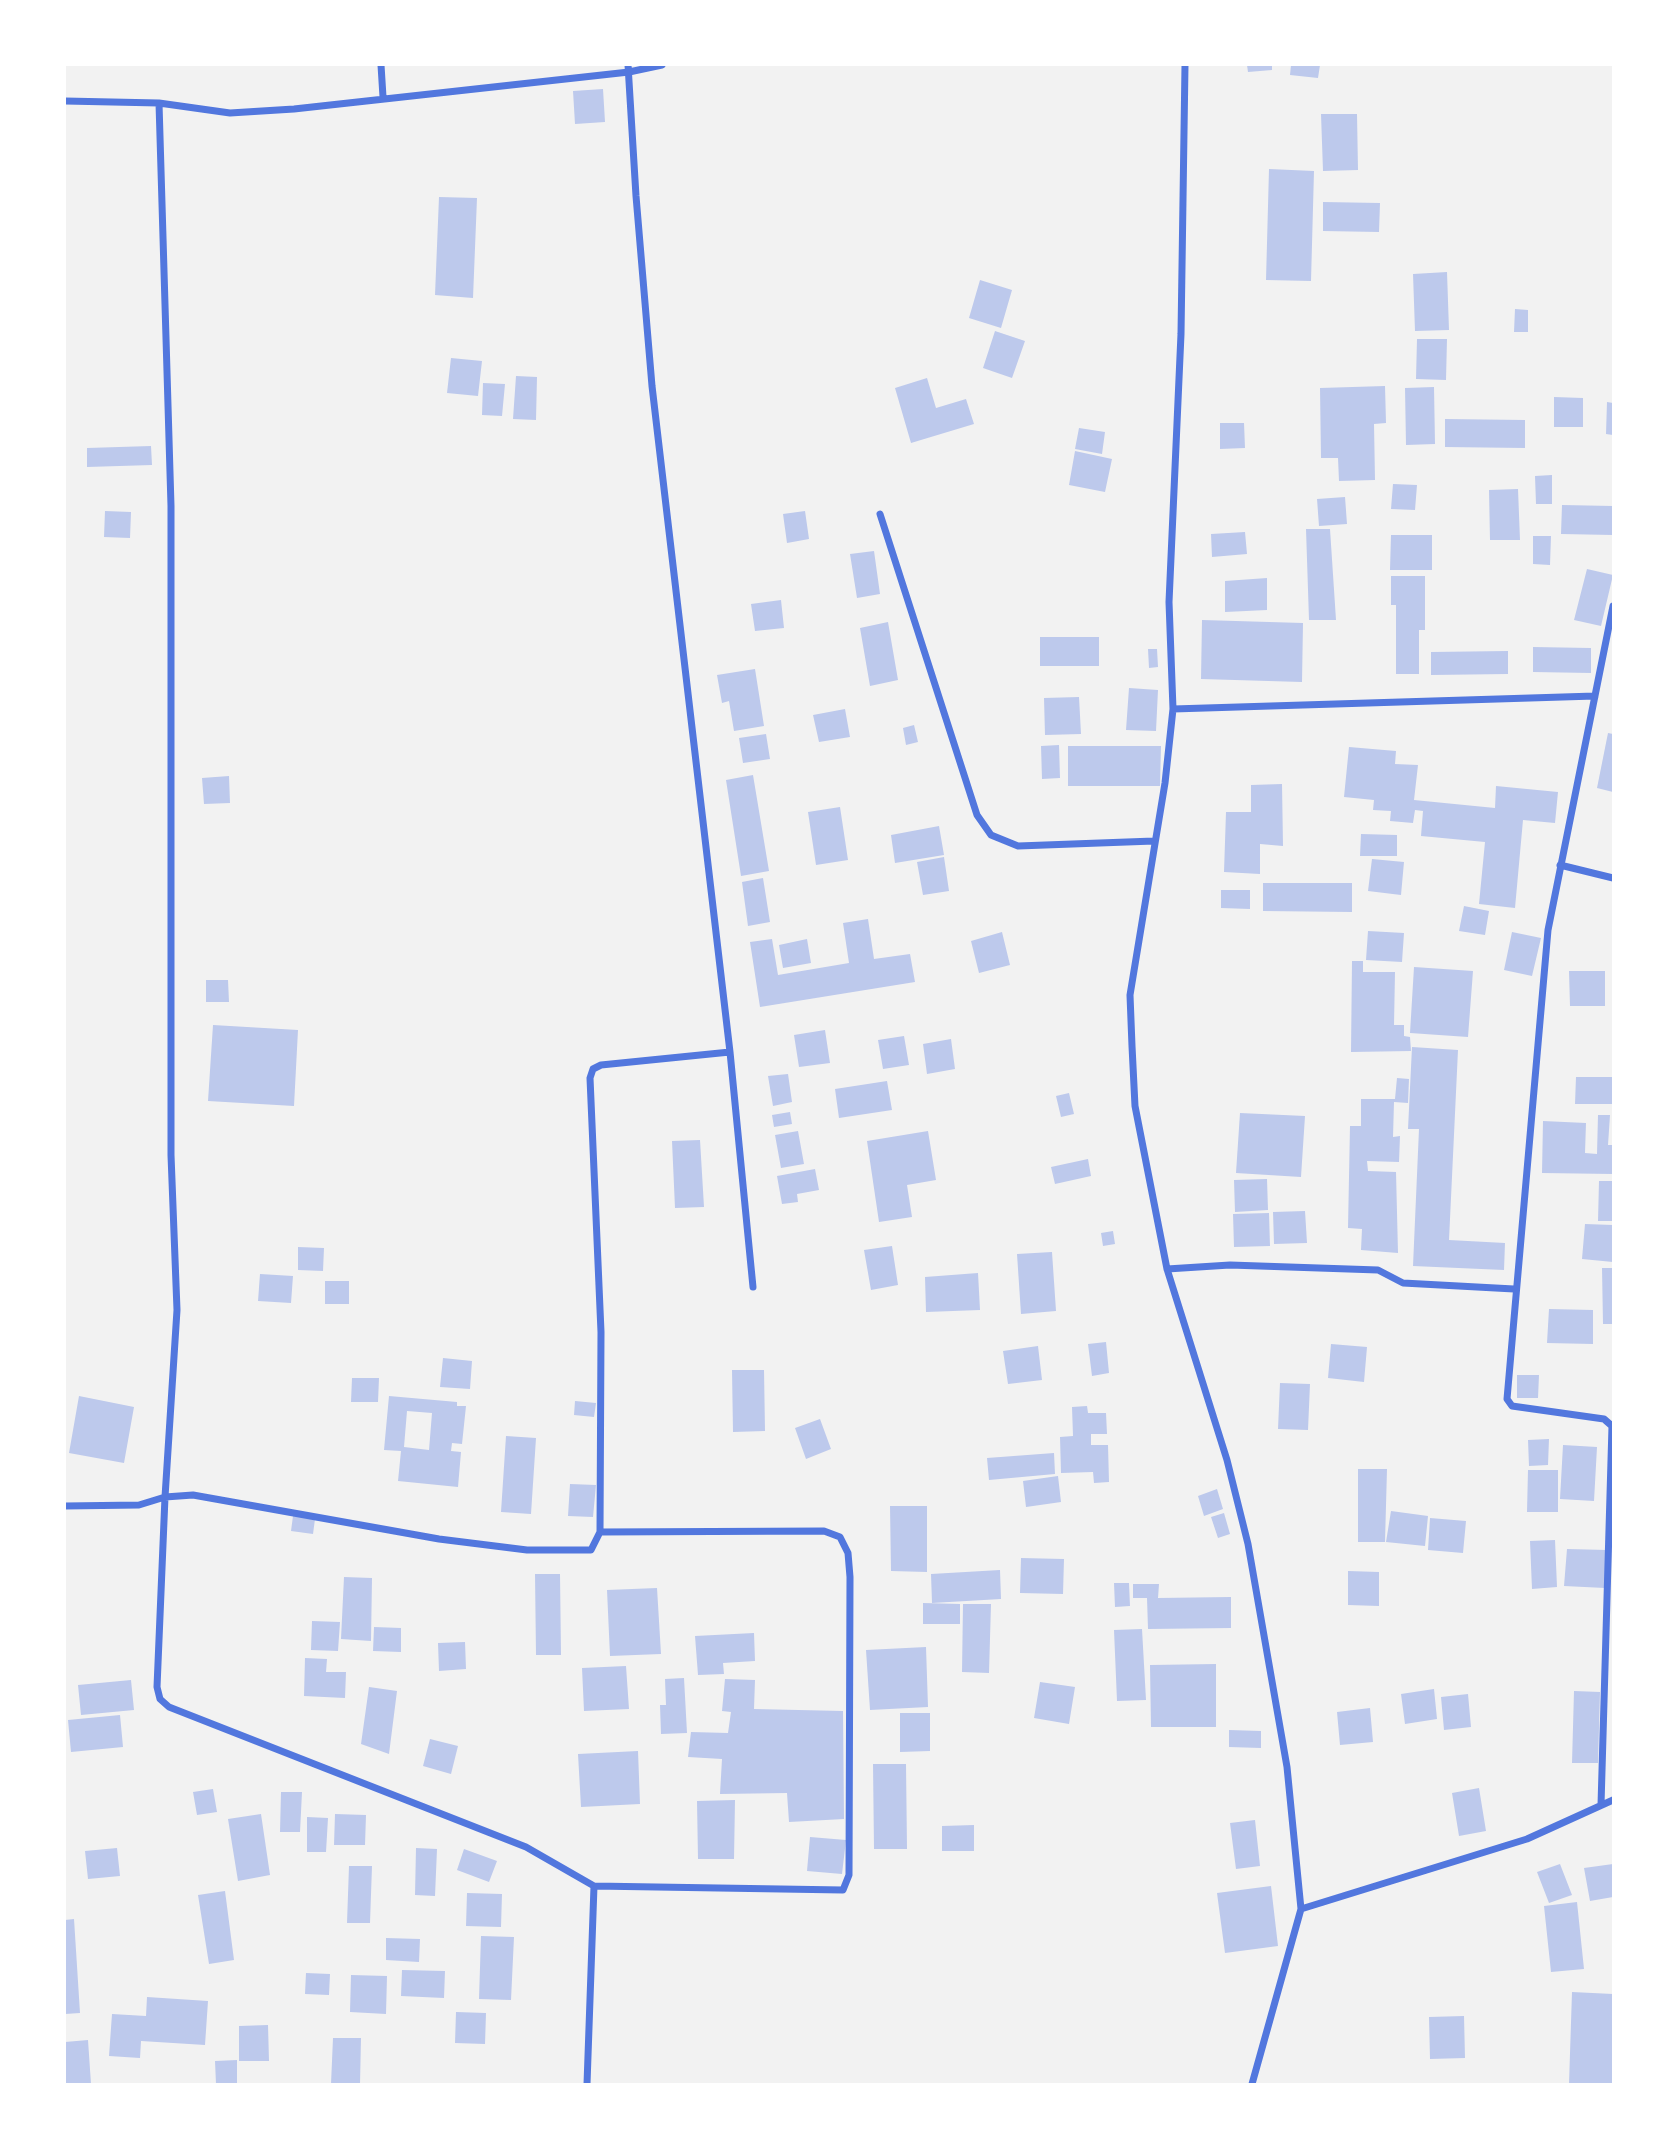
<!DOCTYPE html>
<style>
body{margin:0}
#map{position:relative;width:1678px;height:2149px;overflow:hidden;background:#f2f2f2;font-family:Barlow,sans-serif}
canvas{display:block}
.frame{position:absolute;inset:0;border:66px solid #fff;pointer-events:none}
</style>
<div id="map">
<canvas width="1678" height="2149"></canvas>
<div class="frame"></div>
</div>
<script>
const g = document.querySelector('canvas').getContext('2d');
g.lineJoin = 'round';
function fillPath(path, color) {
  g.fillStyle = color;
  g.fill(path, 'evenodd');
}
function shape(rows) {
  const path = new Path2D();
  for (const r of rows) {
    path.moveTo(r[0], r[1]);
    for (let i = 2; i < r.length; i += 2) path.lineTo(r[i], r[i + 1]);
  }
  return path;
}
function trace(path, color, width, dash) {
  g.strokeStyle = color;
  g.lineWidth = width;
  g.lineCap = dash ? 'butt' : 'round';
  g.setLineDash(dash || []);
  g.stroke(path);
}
const building = shape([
 [1247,65,1272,65,1272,70,1248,72],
 [1291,65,1320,65,1318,78,1290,75],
 [603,89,605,122,575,124,573,91],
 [1321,114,1357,114,1358,170,1323,171],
 [1269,169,1314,171,1311,281,1266,280],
 [439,197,477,198,473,298,435,295],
 [1323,202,1380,203,1379,232,1323,231],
 [1447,272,1449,330,1415,331,1413,274],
 [980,280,1012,290,1001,328,969,318],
 [1515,309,1528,310,1528,332,1514,332],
 [995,331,1025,341,1012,378,983,368],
 [1417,339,1447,339,1446,380,1416,379],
 [451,358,482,361,478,396,447,393],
 [516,376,537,377,536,420,513,419],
 [927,378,936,408,966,399,974,424,911,443,895,388],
 [483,383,505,384,502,416,482,415],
 [1385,386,1386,423,1374,424,1375,480,1339,481,1338,458,1321,458,1320,388],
 [1434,387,1435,444,1406,445,1405,388],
 [1554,397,1583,398,1583,427,1554,427],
 [1607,402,1613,403,1613,435,1606,434],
 [1445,419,1525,420,1525,448,1445,447],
 [1220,423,1244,423,1245,448,1220,449],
 [1079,428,1105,432,1102,454,1075,449],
 [151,446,152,465,87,467,87,448],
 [1075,451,1112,459,1105,492,1069,485],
 [1552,475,1552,504,1536,504,1535,476],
 [1393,484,1417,485,1415,510,1391,509],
 [1518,489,1520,540,1490,540,1489,490],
 [1345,497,1347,524,1319,526,1317,499],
 [1562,505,1613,506,1613,535,1561,534],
 [105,511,131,512,130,538,104,537],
 [805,511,809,539,787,543,783,514],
 [1306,529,1330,529,1336,620,1309,620],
 [1245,532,1247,554,1212,557,1211,534],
 [1391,535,1432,535,1432,570,1390,570],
 [1533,536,1551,536,1550,565,1533,564],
 [874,551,880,594,857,598,850,554],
 [1587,569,1613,575,1601,626,1574,620],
 [1391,576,1425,576,1425,630,1419,630,1419,674,1396,674,1396,605,1391,605],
 [1267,578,1267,610,1225,612,1225,581],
 [781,600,784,628,755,631,751,604],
 [1202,620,1303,623,1302,682,1201,679],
 [888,622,898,680,870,686,860,628],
 [1040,637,1099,637,1099,666,1040,666],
 [1533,647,1591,648,1591,673,1533,672],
 [1148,649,1157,649,1158,667,1149,668],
 [1508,651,1508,674,1431,675,1431,652],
 [755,669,764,726,734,731,729,701,722,703,717,675],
 [1129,688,1158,690,1156,731,1126,730],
 [1079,697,1081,734,1045,735,1044,698],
 [845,709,850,737,819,742,813,715],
 [914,725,918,742,906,745,903,728],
 [1608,733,1613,734,1613,792,1597,788],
 [766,734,770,759,743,763,739,738],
 [1059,745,1060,778,1042,779,1041,746],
 [1068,746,1161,746,1160,786,1068,786],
 [1349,747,1396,751,1395,764,1418,765,1414,800,1495,808,1496,786,1558,792,1555,823,1523,820,1515,908,1479,904,1485,842,1421,836,1423,811,1415,810,1413,823,1390,821,1391,811,1373,810,1374,800,1344,797],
 [753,775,769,871,741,876,726,780],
 [229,776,230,803,204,804,202,778],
 [1282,784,1283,846,1260,844,1260,874,1224,872,1226,812,1251,812,1251,785],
 [840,807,848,860,816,865,808,812],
 [939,826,944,855,895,863,891,835],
 [1361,834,1397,835,1397,856,1360,856],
 [944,857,949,891,923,895,917,862],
 [1372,859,1404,862,1401,895,1368,891],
 [763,878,770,922,748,926,742,882],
 [1263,883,1352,883,1352,912,1263,911],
 [1221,890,1250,890,1250,909,1221,908],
 [1464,906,1489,911,1485,935,1459,931],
 [868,919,874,959,910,954,915,982,760,1007,750,942,772,939,778,975,849,963,843,923],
 [1368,931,1404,933,1402,962,1366,960],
 [1002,932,1010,965,979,973,971,941],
 [1512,932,1541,938,1532,976,1504,970],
 [807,939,811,963,783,968,779,945],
 [1352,961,1363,961,1363,972,1395,972,1394,1025,1404,1025,1404,1036,1410,1037,1411,1051,1351,1052],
 [1414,967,1473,971,1468,1037,1410,1033],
 [1569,971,1605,971,1605,1006,1570,1006],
 [206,980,228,980,229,1002,206,1002],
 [213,1025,298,1030,294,1106,208,1101],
 [825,1030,830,1063,799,1067,794,1035],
 [904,1036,909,1065,883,1069,878,1040],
 [951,1039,955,1069,927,1074,923,1044],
 [1412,1047,1458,1050,1449,1240,1505,1243,1504,1270,1413,1266,1419,1129,1408,1129],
 [788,1074,792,1102,773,1106,768,1076],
 [1576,1077,1613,1077,1613,1104,1575,1104],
 [1397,1078,1409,1079,1408,1103,1394,1102,1393,1137,1400,1136,1399,1162,1367,1161,1368,1171,1396,1172,1398,1253,1361,1250,1362,1229,1348,1228,1350,1126,1361,1126,1361,1099,1395,1099],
 [887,1081,892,1110,839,1118,835,1089],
 [1069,1093,1074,1114,1061,1117,1056,1096],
 [790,1112,792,1124,774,1127,772,1115],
 [1240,1113,1305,1116,1301,1177,1236,1173],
 [1598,1115,1610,1115,1608,1145,1613,1145,1613,1174,1542,1173,1543,1121,1586,1123,1585,1153,1597,1154],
 [798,1131,804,1164,781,1168,775,1135],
 [928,1131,936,1180,907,1185,912,1217,879,1222,867,1141],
 [700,1140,704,1207,675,1208,672,1141],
 [1088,1159,1091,1176,1055,1184,1051,1167],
 [815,1169,819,1190,797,1194,798,1202,782,1204,777,1176],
 [1267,1179,1268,1210,1235,1212,1234,1180],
 [1599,1181,1613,1181,1612,1221,1598,1221],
 [1305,1211,1307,1243,1274,1244,1273,1212],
 [1269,1213,1270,1246,1234,1247,1233,1214],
 [1585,1224,1613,1225,1613,1262,1582,1259],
 [1113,1231,1115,1244,1103,1246,1101,1233],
 [892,1246,898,1285,871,1290,864,1250],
 [298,1247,324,1248,323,1271,298,1270],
 [1052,1252,1056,1311,1021,1314,1017,1254],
 [1602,1268,1613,1268,1613,1324,1603,1324],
 [978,1273,980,1310,926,1312,925,1277],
 [260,1274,293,1276,291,1303,258,1301],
 [325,1281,349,1281,349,1304,325,1304],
 [1549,1309,1593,1310,1593,1344,1547,1343],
 [1106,1342,1109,1373,1092,1376,1088,1344],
 [1331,1344,1367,1347,1364,1382,1328,1378],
 [1038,1346,1042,1380,1008,1384,1003,1351],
 [443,1358,472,1361,470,1389,440,1387],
 [732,1370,764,1370,765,1431,733,1432],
 [1517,1375,1539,1375,1538,1398,1517,1398],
 [352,1378,379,1378,378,1402,351,1402],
 [1280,1383,1310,1384,1308,1430,1278,1429],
 [79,1396,134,1407,124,1463,69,1453],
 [389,1396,457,1402,457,1406,466,1406,462,1444,452,1443,451,1451,461,1452,458,1487,398,1481,401,1451,384,1450],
 [407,1411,432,1413,429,1450,404,1447],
 [575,1401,596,1403,594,1417,574,1415],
 [1087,1406,1088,1413,1106,1413,1107,1434,1091,1434,1091,1445,1108,1445,1109,1482,1094,1483,1093,1472,1061,1473,1060,1437,1073,1436,1072,1407],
 [820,1419,831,1449,806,1459,795,1428],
 [506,1436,536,1438,531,1514,501,1512],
 [1549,1439,1548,1465,1529,1466,1528,1440],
 [1563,1445,1597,1447,1594,1501,1560,1499],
 [1054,1453,1055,1474,989,1480,987,1458],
 [1358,1469,1387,1469,1385,1542,1358,1542],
 [1528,1470,1558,1470,1558,1512,1527,1512],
 [1058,1476,1061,1502,1026,1507,1023,1481],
 [570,1484,596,1485,593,1517,568,1516],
 [1217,1489,1223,1509,1204,1516,1198,1496],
 [890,1506,927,1506,927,1572,891,1571],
 [1391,1511,1428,1516,1425,1546,1386,1542],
 [1224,1513,1230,1534,1218,1538,1211,1517],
 [293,1516,315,1519,313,1534,291,1531],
 [1430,1518,1466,1521,1463,1553,1428,1550],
 [1555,1540,1557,1587,1532,1589,1530,1541],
 [1567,1549,1607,1550,1605,1588,1564,1586],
 [1021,1558,1064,1559,1063,1594,1020,1593],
 [1000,1570,1001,1599,932,1603,931,1574],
 [1348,1571,1379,1572,1379,1606,1348,1605],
 [535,1574,560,1574,561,1655,536,1655],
 [344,1577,372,1578,371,1641,341,1639],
 [1114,1583,1129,1583,1130,1606,1115,1607],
 [1133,1584,1159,1584,1158,1598,1231,1597,1231,1628,1148,1629,1147,1598,1133,1598],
 [657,1588,661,1654,610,1656,607,1590],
 [923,1603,960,1604,960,1624,923,1624],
 [963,1604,991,1604,989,1673,962,1672],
 [312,1621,340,1622,338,1651,311,1650],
 [374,1627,401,1628,401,1652,373,1651],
 [1142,1629,1146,1700,1117,1701,1114,1630],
 [754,1633,755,1661,723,1663,724,1674,698,1675,695,1636],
 [465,1642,466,1669,439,1671,438,1643],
 [926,1647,928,1707,870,1710,866,1650],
 [305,1658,327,1659,326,1672,346,1672,345,1698,304,1696],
 [1216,1664,1216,1727,1151,1727,1150,1665],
 [626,1666,629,1709,584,1711,582,1668],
 [684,1678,687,1733,661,1734,660,1705,666,1705,665,1679],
 [725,1679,755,1680,754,1709,843,1711,844,1819,789,1822,787,1793,720,1794,722,1759,688,1757,691,1732,728,1733,731,1712,722,1711],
 [131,1680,134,1710,81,1715,78,1685],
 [1040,1682,1075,1687,1069,1724,1034,1718],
 [369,1687,397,1691,389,1754,361,1744],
 [1434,1689,1437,1719,1405,1724,1401,1694],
 [1574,1691,1600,1692,1598,1763,1572,1763],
 [1468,1694,1471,1727,1444,1730,1441,1697],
 [1370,1708,1373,1742,1340,1745,1337,1712],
 [900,1713,930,1713,930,1751,900,1752],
 [120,1715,123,1747,71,1752,68,1720],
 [1229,1730,1261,1731,1261,1748,1229,1747],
 [430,1739,458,1746,451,1774,423,1766],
 [638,1751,640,1804,581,1807,578,1754],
 [873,1764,906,1764,907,1849,874,1849],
 [1479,1788,1486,1831,1459,1836,1452,1793],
 [213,1789,217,1812,197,1815,193,1792],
 [281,1792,302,1792,300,1832,280,1832],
 [735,1800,734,1859,698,1859,697,1801],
 [261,1814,270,1875,238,1881,228,1819],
 [335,1814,366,1815,365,1845,334,1845],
 [307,1817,328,1818,326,1852,307,1852],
 [1255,1820,1260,1866,1236,1869,1230,1823],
 [974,1825,974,1851,942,1851,942,1826],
 [810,1837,846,1840,842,1874,807,1871],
 [117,1848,120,1876,88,1879,85,1851],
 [416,1848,437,1849,435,1896,415,1895],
 [464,1849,497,1861,489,1882,457,1870],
 [1560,1864,1572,1895,1549,1903,1537,1872],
 [1613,1864,1613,1897,1590,1901,1584,1868],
 [349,1866,372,1866,370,1923,347,1923],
 [1271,1886,1278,1946,1225,1953,1217,1893],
 [225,1891,234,1960,209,1964,198,1895],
 [467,1893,502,1894,501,1927,466,1926],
 [1577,1902,1584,1969,1551,1972,1544,1906],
 [74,1919,80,2013,65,2014,65,1920],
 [481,1936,514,1937,511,2000,479,1999],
 [386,1938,420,1939,419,1962,386,1960],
 [402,1970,445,1971,444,1998,401,1996],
 [306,1973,330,1974,329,1995,305,1994],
 [351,1975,387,1976,386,2014,350,2012],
 [1572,1992,1613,1994,1613,2084,1569,2084],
 [147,1997,208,2001,205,2045,141,2041,140,2058,109,2056,112,2014,146,2016],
 [456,2012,486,2013,485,2044,455,2043],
 [1464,2016,1465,2058,1430,2059,1429,2017],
 [268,2025,269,2061,239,2061,239,2026],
 [333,2038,361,2038,360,2084,331,2084],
 [88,2040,91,2084,65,2084,65,2042],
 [237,2060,237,2084,216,2084,215,2061]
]);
const minor = shape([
 [381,65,383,97],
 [628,65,636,196,652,386,730,1052,753,1287],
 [1185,65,1181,334,1169,602,1173,709,1165,783,1130,995,1132,1046,1135,1106,1167,1269,1227,1460,1248,1544,1287,1767,1301,1909,1252,2084],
 [65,101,159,103,230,113,294,109,629,72,662,65],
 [159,103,171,506,171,1155,177,1310,165,1497,193,1495,439,1539,527,1550,591,1550,600,1532,601,1332,590,1078,593,1069,601,1065,730,1052],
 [880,514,977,815,991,835,1018,846,1154,841],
 [1173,709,1595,696],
 [1560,865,1613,878],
 [1167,1269,1230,1265,1378,1270,1403,1283,1514,1289],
 [65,1506,139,1505,165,1497,157,1687,160,1699,169,1707,526,1847,594,1886,843,1890,849,1875,850,1577,848,1553,840,1537,824,1531,600,1532],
 [1601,1805,1612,1426,1604,1419,1512,1406,1507,1399,1548,930,1613,606],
 [1301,1909,1527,1839,1613,1800],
 [587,2084,594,1886]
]);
fillPath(building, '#bdc9ec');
trace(minor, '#5277de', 7);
</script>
